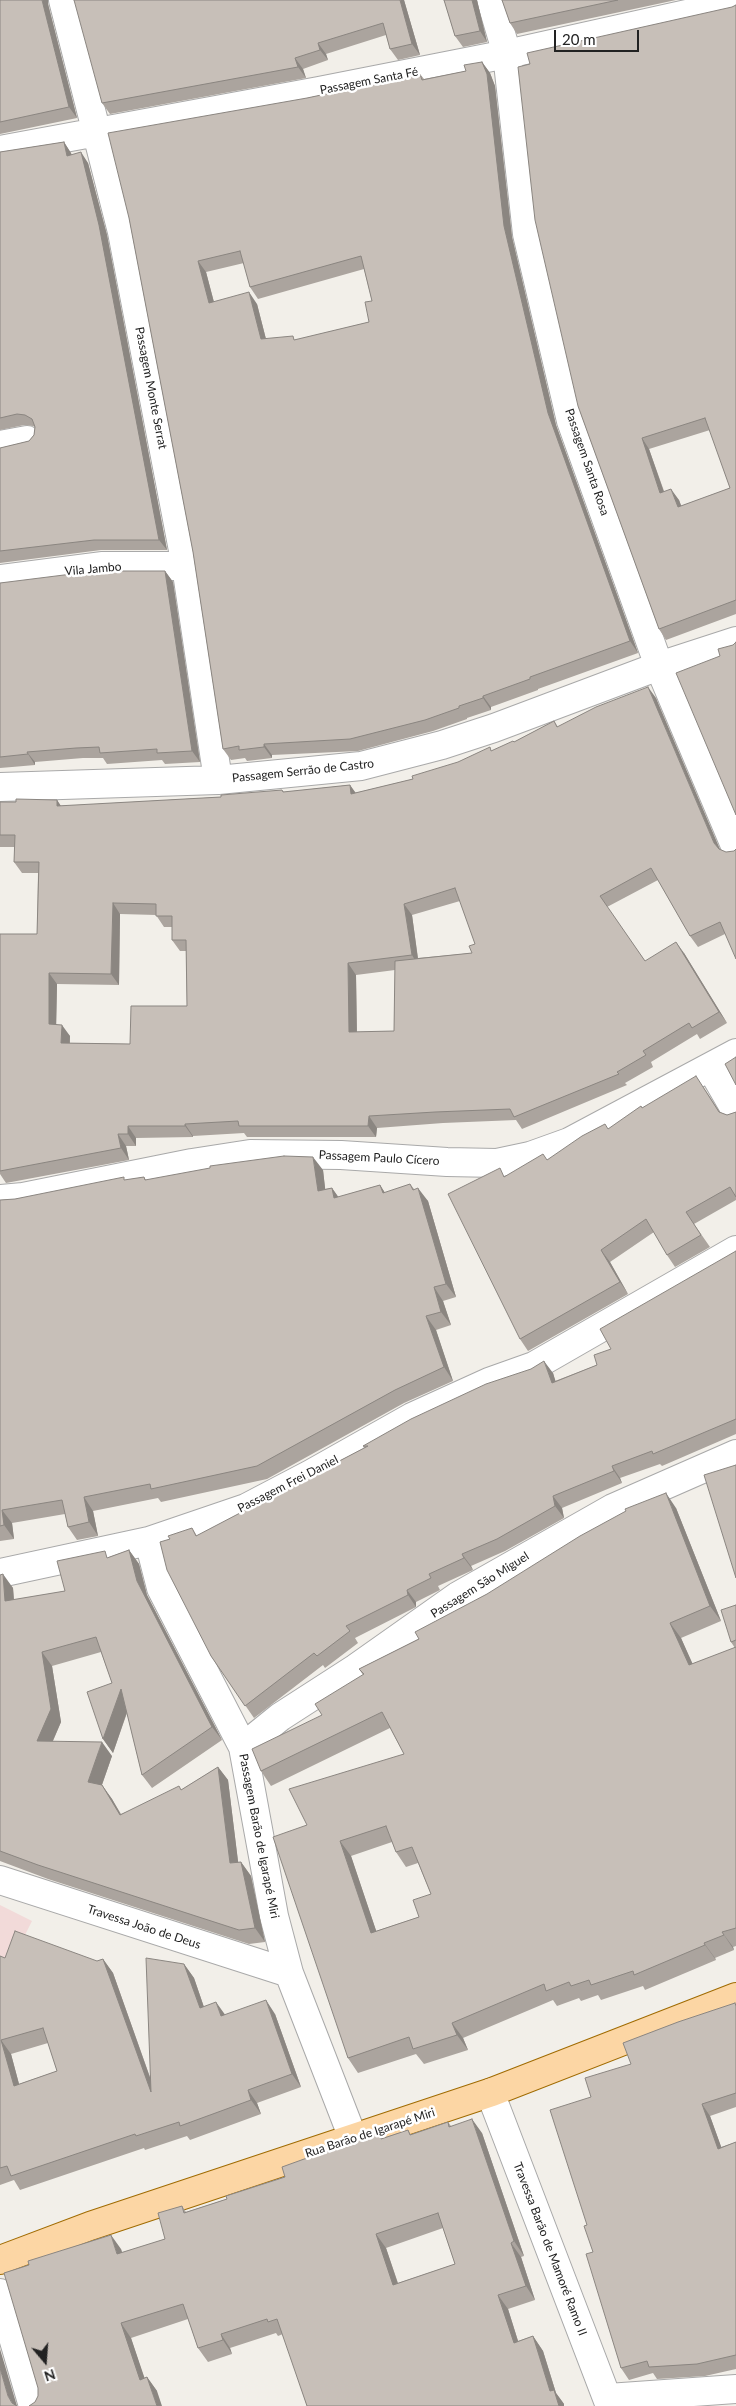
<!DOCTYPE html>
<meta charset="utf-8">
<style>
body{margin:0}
#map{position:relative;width:736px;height:2406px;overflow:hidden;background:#f2efe9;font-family:Lato,sans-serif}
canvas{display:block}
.north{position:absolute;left:20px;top:2336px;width:50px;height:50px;-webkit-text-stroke:4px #fff;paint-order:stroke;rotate:162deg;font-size:14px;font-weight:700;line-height:20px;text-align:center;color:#222}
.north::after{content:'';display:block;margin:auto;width:18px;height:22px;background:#222;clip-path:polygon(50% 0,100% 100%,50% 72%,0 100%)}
.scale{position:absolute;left:554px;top:30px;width:85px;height:22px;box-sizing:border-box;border:2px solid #222;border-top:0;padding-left:6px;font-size:15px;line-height:18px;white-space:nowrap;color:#222;-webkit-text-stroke:4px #fff;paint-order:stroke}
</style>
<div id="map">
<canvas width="736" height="2406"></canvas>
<div class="north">N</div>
<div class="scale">20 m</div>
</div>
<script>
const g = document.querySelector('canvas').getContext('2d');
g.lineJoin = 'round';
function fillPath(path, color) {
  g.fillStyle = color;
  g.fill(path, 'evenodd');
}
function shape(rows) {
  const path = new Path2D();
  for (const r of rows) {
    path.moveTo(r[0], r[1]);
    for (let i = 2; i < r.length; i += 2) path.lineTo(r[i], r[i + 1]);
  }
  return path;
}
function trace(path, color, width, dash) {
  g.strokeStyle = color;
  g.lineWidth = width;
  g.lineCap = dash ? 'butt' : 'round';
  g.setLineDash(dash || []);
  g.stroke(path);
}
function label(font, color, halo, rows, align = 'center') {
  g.font = font + ' Lato,sans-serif';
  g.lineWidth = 5;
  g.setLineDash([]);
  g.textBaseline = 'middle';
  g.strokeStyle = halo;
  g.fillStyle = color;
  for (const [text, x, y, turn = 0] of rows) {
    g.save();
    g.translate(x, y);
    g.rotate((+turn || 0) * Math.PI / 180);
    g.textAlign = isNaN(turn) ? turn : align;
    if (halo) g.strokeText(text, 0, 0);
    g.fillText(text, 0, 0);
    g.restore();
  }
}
const commercial = shape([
 [0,1905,32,1921,8,1969,0,1965]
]);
const minor = shape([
 [63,0,122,232,186,566,218,780],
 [491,0,507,54,527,234,571,421,659,666,736,848],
 [0,150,319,91,507,54,736,3],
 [0,445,27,440],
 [0,579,103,566,186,566],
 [0,787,218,780,361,766,442,745,494,728,659,666,736,641],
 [711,1068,736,1111],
 [0,1199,23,1197,192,1163,250,1154,341,1155,447,1162,497,1163,530,1156,569,1142,736,1053],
 [149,1541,161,1588,243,1747,274,1916,289,1973,353,2138],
 [0,1573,149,1541,246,1508,309,1475,412,1417,489,1382,534,1366,736,1250],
 [243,1747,280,1717,356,1668,458,1596,613,1508,736,1454],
 [0,1880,289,1973],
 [492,2092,491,2095,610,2406],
 [0,2293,33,2406],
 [608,2398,736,2389]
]);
const major = shape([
 [0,2260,90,2226,492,2092,736,1997]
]);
const wall = shape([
 [0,0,48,4,77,118,0,134],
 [404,0,420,55,398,60,390,49,386,35,326,54,328,60,303,69,306,78,110,114,102,103],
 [444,0,477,0,487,42,463,47,455,36],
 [502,0,676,0,517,34,510,23],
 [736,5,736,614,666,640,659,629,578,406,732,7],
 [710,430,730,488,681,506,679,500,664,491,649,449],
 [482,62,490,73,495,86,512,237,556,425,638,653,538,689,538,690,491,707,491,710,467,718,467,719,433,731,358,751,272,755,272,758,247,761,245,758,231,760,223,749,193,552,129,218,307,98,420,74,424,79,466,71],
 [244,263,250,287,258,299,364,269,372,301,369,322,295,340,266,339,257,304,214,302,206,272],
 [64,142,72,155,88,163,107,235,167,550,101,550,0,563,0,448,29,441,34,435,35,427,33,426,24,425,0,430,0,152],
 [165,571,173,582,200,762,165,764,162,760,107,764,103,758,83,758,35,762,35,765,12,767,0,768,0,583],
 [656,698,725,934,698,947,690,936,658,880,607,907,645,961,684,953,727,1023,700,1039,697,1034,651,1062,653,1067,625,1083,627,1085,522,1129,516,1120,443,1123,377,1128,376,1137,247,1137,244,1133,193,1136,193,1137,136,1138,136,1146,126,1146,129,1160,6,1183,0,1174,0,934,37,934,38,873,22,873,14,862,15,847,0,847,0,802,16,802,57,800,61,806,221,797,282,790,284,792,350,785,355,793,413,779,492,751,514,742,554,721,558,727],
 [460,901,475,944,472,953,418,958,412,915],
 [120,914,156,915,164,927,172,927,172,940,180,951,186,951,187,1006,130,1044,70,1043,70,1036,56,1024,57,984,119,985],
 [395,970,394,1031,357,1032,356,975],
 [704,1088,720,1112,727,1115,736,1112,736,1200,694,1224,710,1247,675,1267,667,1255,654,1232,610,1262,628,1294,528,1351,520,1339,505,1176,547,1160,608,1129,642,1108],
 [323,1170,325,1189,332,1188,338,1197,380,1185,385,1193,410,1184,414,1189,428,1201,456,1297,443,1301,451,1325,436,1330,453,1381,404,1403,267,1479,161,1502,158,1498,93,1511,98,1536,77,1540,68,1527,65,1514,12,1523,14,1539,0,1541,0,1200,15,1199,144,1177,146,1180],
 [736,1251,736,1434,662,1466,660,1464,620,1478,622,1483,562,1508,564,1518,505,1551,471,1566,473,1570,438,1586,440,1590,416,1602,416,1607,355,1638,358,1643,325,1668,323,1665,254,1718,211,1656,170,1539,192,1528,197,1536,364,1448,363,1446,553,1373,555,1381,597,1365,611,1349],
 [676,1508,721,1621,681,1638,692,1664,735,1648,731,1642,736,1605,736,1946,733,1947,734,1950,715,1958,716,1960,645,1990,643,1986,601,2000,598,1995,581,2001,579,1998,557,2006,553,2000,463,2038,468,2050,424,2064,416,2054,358,2073,348,2058,307,1825,404,1754,390,1728,271,1786,261,1771,322,1715,363,1675,359,1669],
 [392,1842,396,1852,406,1867,418,1863,431,1894,419,1917,376,1931,351,1856],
 [129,1550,139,1564,147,1595,222,1740,152,1788,142,1775,127,1713,113,1753,103,1739,112,1683,101,1652,52,1666,61,1722,53,1741,112,1756,102,1785,112,1799,121,1814,181,1790,218,1767,228,1780,238,1862,241,1862,251,1876,265,1942,249,1944,48,1879,0,1861,0,1575,13,1588,14,1600,65,1591,109,1557],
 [0,1956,5,1958,97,1961,103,1959,113,1973,150,2077,184,1964,194,1978,204,2007,225,2015,275,2014,301,2087,257,2103,261,2114,190,2140,187,2136,145,2150,144,2148,20,2190,14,2180,0,2185],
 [48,2043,57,2071,19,2084,11,2054],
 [736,2005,736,2107,710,2116,721,2147,736,2142,736,2369,705,2376,657,2379,653,2373,629,2380,621,2368,587,2225,591,2097,631,2064],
 [448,2122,451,2126,482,2133,524,2256,521,2257,535,2300,508,2309,518,2341,533,2336,543,2351,556,2393,564,2404,564,2406,307,2406,283,2334,278,2336,276,2333,230,2348,232,2354,208,2362,198,2348,188,2319,131,2338,144,2378,147,2377,157,2391,35,2402,121,2249,122,2253,165,2239,182,2206,186,2212,227,2199,285,2177,379,2132,383,2138,408,2130,411,2135],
 [443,2228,455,2264,398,2283,386,2248]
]);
const shadedWall = shape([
 [42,0,48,0,48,4,77,118,69,107],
 [400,0,404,0,420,55,412,44],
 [472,0,477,0,487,42,480,31],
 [318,43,326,54,328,60,320,50],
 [295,58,303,69,306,78,298,67],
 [482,62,490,73,495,86,512,237,556,425,638,653,630,641,548,413,504,226],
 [64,142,71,153,75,166,67,156],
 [81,152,88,163,107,235,167,550,159,540],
 [198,261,206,272,217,314,209,303],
 [249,292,257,304,269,351,261,339],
 [642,438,649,449,668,504,660,493],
 [671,489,679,500,686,518,678,507],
 [165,571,173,582,200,762,192,751],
 [648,687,656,698,722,854,714,843],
 [483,696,491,707,491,710,483,698],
 [264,744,272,755,272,758,264,747],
 [27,752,35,762,35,765,28,754],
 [350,785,358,796,351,794],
 [57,800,64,811,57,806],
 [113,903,120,914,119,985,111,974],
 [404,904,412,915,419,967,412,955],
 [676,942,684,953,727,1023,719,1012],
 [348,963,356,975,357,1043,349,1032],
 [49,973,57,984,56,1035,49,1024],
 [62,1025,70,1036,69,1054,61,1043],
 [369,1116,377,1128,376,1137,368,1126],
 [185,1124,193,1136,193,1137,185,1126],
 [128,1126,136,1138,136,1146,128,1134],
 [118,1134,126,1146,129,1160,121,1148],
 [313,1157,323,1170,327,1204,318,1191],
 [380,1185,389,1199,383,1193],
 [332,1188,342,1202,334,1198],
 [418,1188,428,1201,456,1297,446,1284],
 [601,1250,610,1262,628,1294,620,1282],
 [434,1287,443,1301,451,1325,441,1312],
 [426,1316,436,1330,453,1381,444,1367],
 [544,1361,553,1373,560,1395,552,1383],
 [612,1466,620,1478,622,1483,614,1471],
 [666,1493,676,1508,721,1621,710,1606],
 [553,1496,562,1508,564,1518,555,1506],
 [84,1497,93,1511,98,1536,89,1522],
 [2,1510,12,1523,14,1539,4,1525],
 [129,1550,139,1564,147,1595,222,1740,212,1727,137,1581],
 [462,1554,471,1566,473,1570,464,1558],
 [3,1574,13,1588,15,1615,5,1601],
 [407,1590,416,1602,416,1607,408,1595],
 [670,1623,681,1638,700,1680,689,1665],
 [42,1652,52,1666,61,1722,47,1754,37,1741],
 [121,1689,130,1703,113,1753,103,1739],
 [102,1742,112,1756,98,1796,88,1782],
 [218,1767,228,1780,240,1877,230,1863],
 [102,1785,112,1799,129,1829,120,1815],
 [340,1841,351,1856,382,1948,371,1933],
 [241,1862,251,1876,265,1942,255,1928],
 [722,1932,733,1947,734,1950],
 [704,1943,715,1958,716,1960,705,1945],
 [103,1959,113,1973,160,2106,151,2092],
 [184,1964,194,1978,209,2022,200,2008],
 [266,2000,275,2014,301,2087,292,2074],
 [216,2002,226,2016,221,2016],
 [452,2023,463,2038,468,2050,457,2035],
 [1,2040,11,2054,23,2099,14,2086],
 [248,2090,257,2103,261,2114,251,2100],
 [702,2104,710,2116,726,2160,718,2149],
 [472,2119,482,2133,524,2256,514,2241],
 [376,2234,386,2248,403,2299,393,2285],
 [111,2235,121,2249,127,2268,117,2254],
 [511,2243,521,2257,535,2300,526,2286],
 [498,2295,508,2309,523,2357,514,2343],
 [121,2323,131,2338,150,2394,140,2380],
 [221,2334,230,2348,232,2354,223,2340],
 [533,2336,543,2351,556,2393,564,2404,564,2406,559,2406,550,2391],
 [0,2349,17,2406,14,2406,8,2396,0,2368],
 [147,2377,157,2391,162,2406,157,2406]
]);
const building = shape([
 [0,0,42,0,69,107,0,122,0,0],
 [74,0,400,0,412,44,390,49,383,23,318,43,320,50,295,58,298,67,102,103,74,0],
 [444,0,472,0,480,31,455,36,444,0],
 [502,0,618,0,510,23,502,0],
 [736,5,736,600,659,629,578,406,535,220,518,67,530,64,527,53,732,7,736,5],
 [705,418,730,488,678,507,671,489,660,493,642,438,705,418],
 [482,62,487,74,504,226,548,413,630,641,530,677,530,679,483,696,483,698,459,706,459,708,425,720,350,739,264,744,264,747,239,750,239,746,223,749,193,552,129,218,108,133,307,98,420,74,422,80,466,71,464,65,482,62],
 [240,251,250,287,361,256,372,301,365,302,369,322,294,340,293,336,261,339,249,292,209,303,198,261,240,251],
 [64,142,67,156,81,152,99,225,159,540,94,540,0,551,0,448,29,441,34,435,35,427,32,419,25,415,17,414,0,418,0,152,64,142],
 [96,571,165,571,192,751,157,753,157,749,100,753,99,747,76,748,27,752,28,754,0,757,0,583,96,571],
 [736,642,736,815,676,673,720,656,718,649,733,645,736,642],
 [648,687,714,843,719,849,726,852,734,851,736,849,736,959,720,922,690,936,651,868,600,896,645,961,676,942,719,1012,692,1028,689,1023,643,1051,646,1055,617,1072,619,1074,514,1117,510,1109,435,1112,369,1116,368,1126,239,1126,238,1121,185,1124,185,1126,128,1126,128,1134,118,1134,121,1148,0,1171,0,934,37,934,39,862,14,862,15,835,0,835,0,802,16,802,16,799,57,800,57,806,221,797,221,795,282,790,283,792,350,785,351,794,413,779,412,776,458,762,490,747,491,751,513,741,514,742,554,721,557,727,596,707,648,687],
 [455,888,475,944,469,946,472,953,395,961,394,1031,349,1032,348,963,412,955,404,904,455,888],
 [113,903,156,904,156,916,172,916,172,940,186,940,187,1006,131,1006,130,1044,61,1043,62,1025,49,1024,49,973,111,974,113,903],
 [736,1057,736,1085,725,1064,736,1057],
 [696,1076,719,1112,727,1115,736,1112,736,1197,730,1187,686,1212,701,1235,667,1255,646,1219,601,1250,620,1282,520,1339,448,1194,500,1168,504,1177,543,1154,547,1160,582,1136,605,1124,608,1129,641,1106,642,1108,696,1076],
 [284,1156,313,1157,318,1191,332,1188,334,1198,380,1185,383,1193,410,1184,413,1190,418,1188,446,1284,434,1287,441,1312,426,1316,444,1367,395,1390,257,1466,151,1489,150,1484,84,1497,89,1522,68,1527,62,1500,2,1510,4,1525,0,1526,0,1200,15,1199,124,1177,124,1180,144,1177,145,1180,210,1168,210,1166,284,1156],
 [736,1251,736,1419,653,1454,652,1451,612,1466,614,1471,553,1496,555,1506,497,1539,462,1554,464,1558,429,1574,431,1578,407,1590,408,1595,346,1626,350,1631,317,1656,314,1653,245,1706,211,1656,167,1570,160,1542,170,1539,168,1536,192,1528,196,1536,368,1446,363,1446,411,1419,486,1384,531,1369,544,1361,552,1383,597,1365,594,1355,611,1349,600,1329,736,1251],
 [736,1465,736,1578,704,1475,736,1465],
 [666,1493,710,1606,670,1623,689,1665,736,1647,736,1928,722,1932,724,1935,704,1943,705,1945,634,1975,633,1971,591,1985,589,1980,571,1986,569,1982,546,1991,544,1984,452,2023,457,2035,413,2049,409,2037,348,2058,273,1837,307,1825,289,1789,404,1754,382,1712,261,1771,252,1749,322,1715,315,1704,364,1674,359,1669,419,1639,415,1632,487,1594,580,1536,626,1511,625,1509,666,1493],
 [386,1826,396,1852,412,1847,431,1894,413,1900,419,1917,371,1933,340,1841,386,1826],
 [129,1550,137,1581,212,1727,142,1775,121,1689,103,1739,87,1692,112,1683,96,1637,42,1652,51,1709,37,1741,102,1742,88,1782,102,1785,120,1815,179,1786,181,1790,218,1767,230,1863,241,1862,255,1928,239,1930,38,1865,0,1851,0,1575,3,1574,5,1601,65,1591,57,1561,105,1551,107,1558,129,1550],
 [736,1605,736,1640,731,1642,721,1610,736,1605],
 [15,1931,97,1961,103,1959,151,2092,146,1958,184,1964,200,2008,216,2002,221,2016,266,2000,292,2074,248,2090,251,2100,180,2126,179,2122,136,2136,135,2134,11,2176,7,2166,0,2168,0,1956,5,1958,15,1931],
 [43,2028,57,2071,14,2086,1,2040,43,2028],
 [735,2003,736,2006,736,2093,702,2104,718,2149,736,2142,736,2355,697,2364,649,2367,647,2361,621,2368,586,2254,593,2252,584,2226,587,2225,550,2110,591,2097,585,2078,631,2064,623,2043,678,2022,735,2003],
 [472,2119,514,2241,511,2243,526,2286,498,2295,514,2343,533,2336,550,2391,554,2390,559,2406,307,2406,277,2319,268,2322,267,2319,221,2334,223,2340,198,2348,183,2304,121,2323,140,2380,147,2377,157,2406,29,2406,35,2402,38,2396,38,2388,4,2273,29,2265,28,2261,111,2235,117,2254,165,2239,158,2213,182,2206,184,2213,227,2199,226,2196,285,2177,282,2167,379,2132,381,2139,408,2130,410,2135,448,2122,449,2127,472,2119],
 [438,2213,455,2264,393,2285,376,2234,438,2213],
 [0,2368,8,2396,12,2403,17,2406,0,2406,0,2368]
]);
const streetNames = [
 ["Passagem Santa Fé",369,81,-11],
 ["Passagem Monte Serrat",151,388,79],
 ["Passagem Santa Rosa",587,462,71],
 ["Vila Jambo",93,569,-5],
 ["Passagem Serrão de Castro",303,771,-6],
 ["Passagem Paulo Cícero",379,1158,3],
 ["Passagem Frei Daniel",288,1484,-27],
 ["Passagem São Miguel",480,1585,-32],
 ["Passagem Barão de Igarapé Miri",259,1836,79],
 ["Travessa João de Deus",144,1927,18],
 ["Rua Barão de Igarapé Miri",370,2133,-18],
 ["Travessa Barão de Mamoré Ramo II",550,2249,69]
];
fillPath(commercial, '#f2dad9');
trace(minor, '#a9a9a9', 30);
trace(major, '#a06b00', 30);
trace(minor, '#fff', 28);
trace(major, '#fcd6a4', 28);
fillPath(wall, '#aba49e');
fillPath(shadedWall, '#8b8681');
fillPath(building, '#c7bfb8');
trace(building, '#8b8681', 1);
label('12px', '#222', '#fff', streetNames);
</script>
